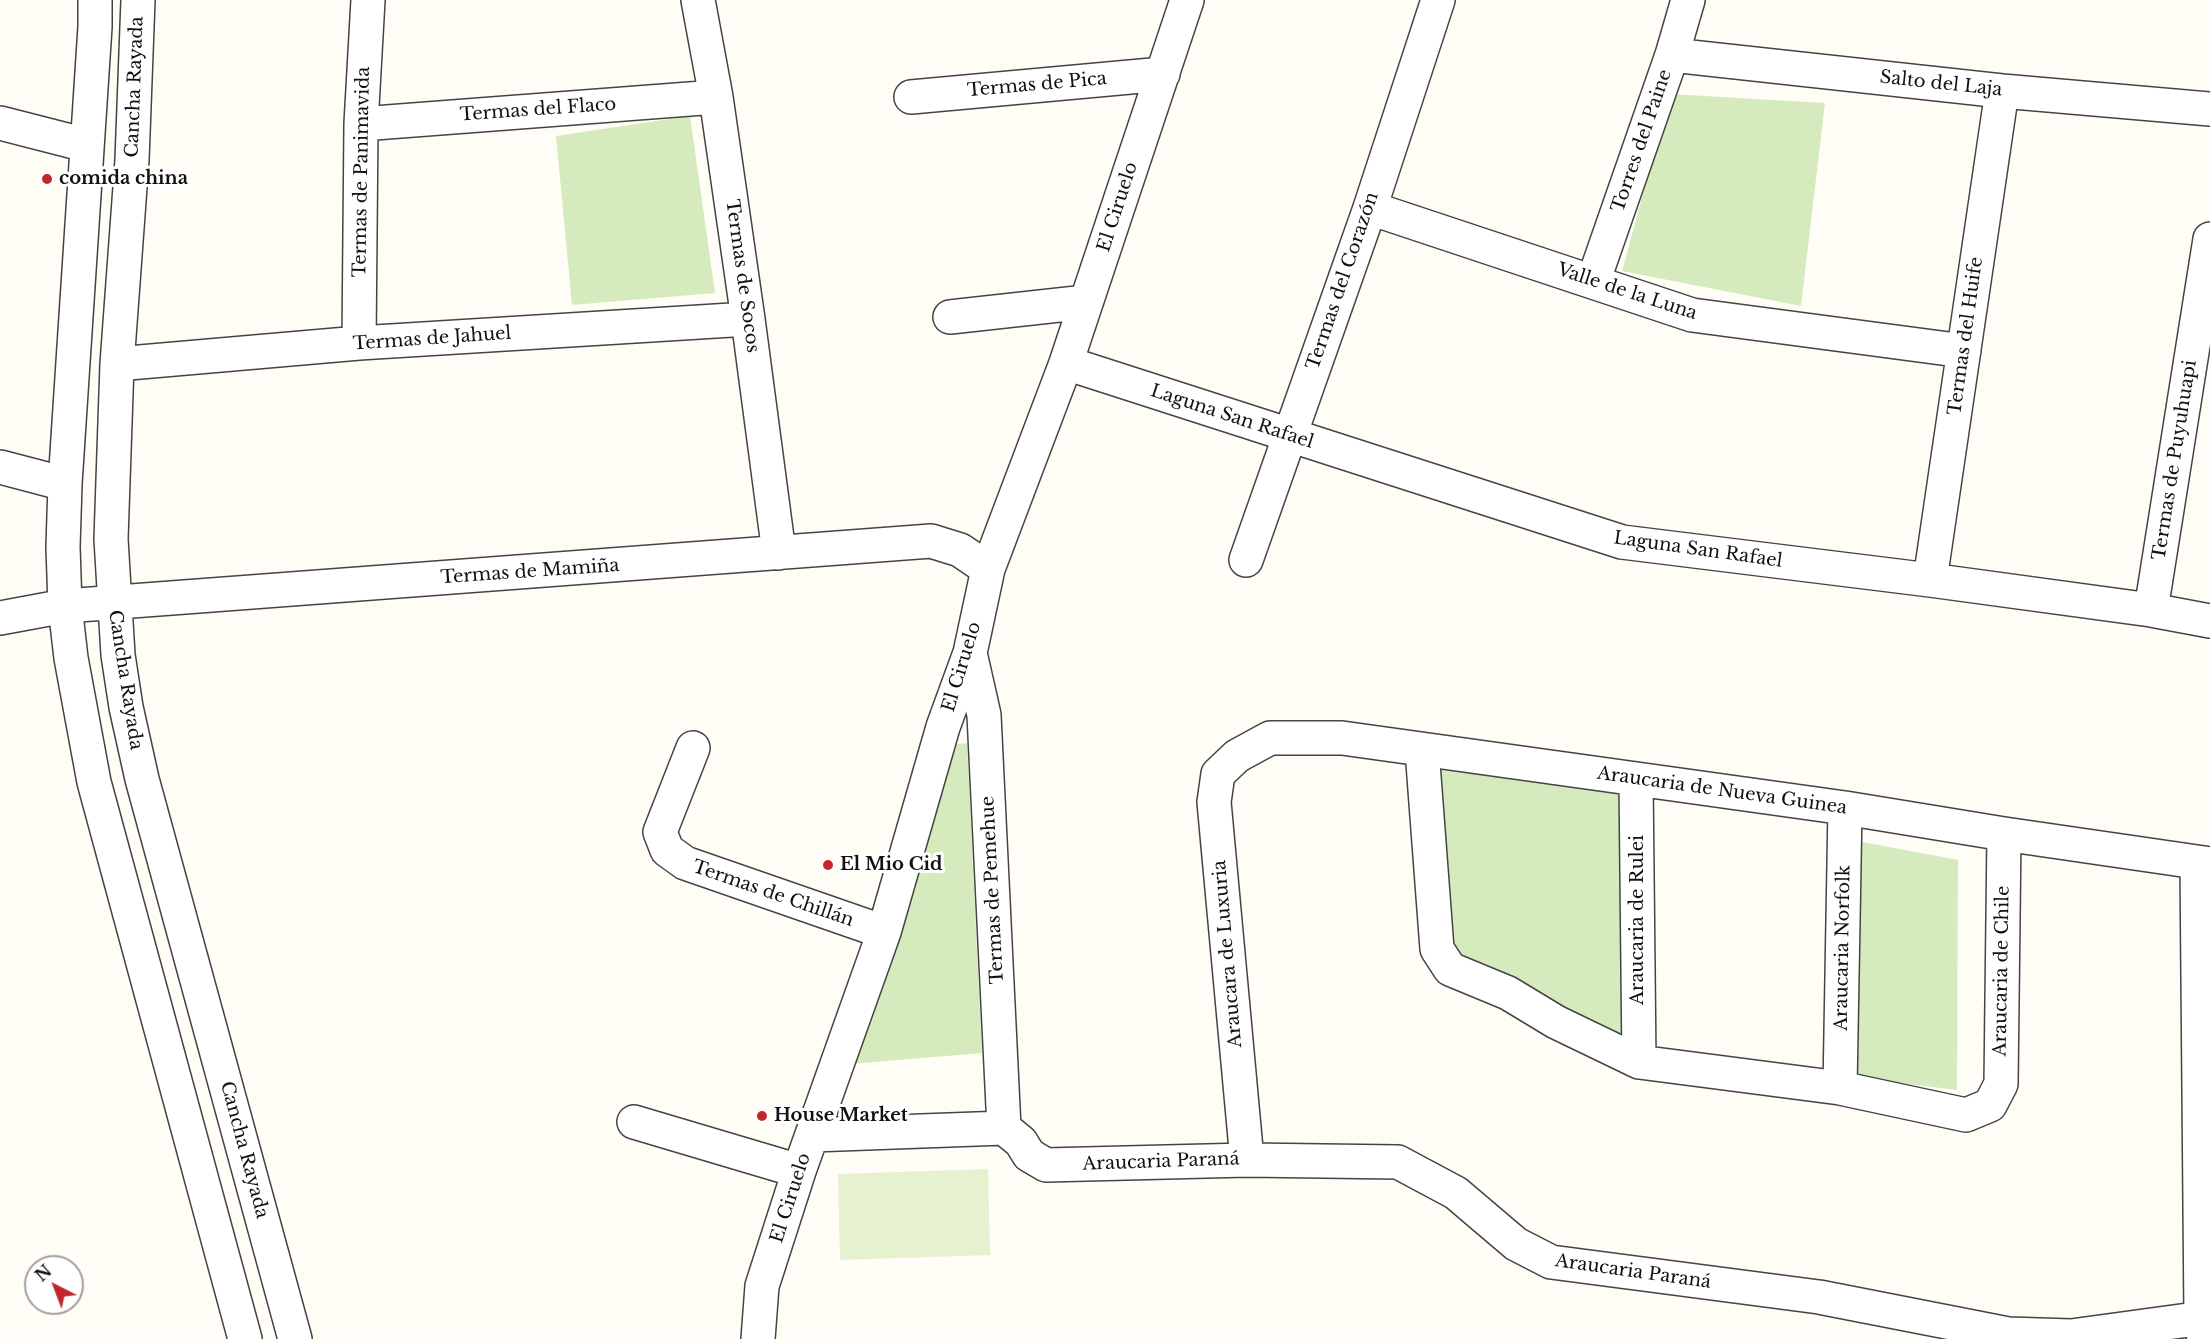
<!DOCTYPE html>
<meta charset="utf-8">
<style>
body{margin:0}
#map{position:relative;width:2210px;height:1339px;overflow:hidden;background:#fffdf5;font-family:"Libre Baskerville",serif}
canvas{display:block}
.north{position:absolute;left:24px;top:1255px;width:60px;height:60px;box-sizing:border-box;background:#fff;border:2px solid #a0a0a0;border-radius:50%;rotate:318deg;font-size:16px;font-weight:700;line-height:24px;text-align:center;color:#111}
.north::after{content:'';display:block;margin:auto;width:21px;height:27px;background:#c4262e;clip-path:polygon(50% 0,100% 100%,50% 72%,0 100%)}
</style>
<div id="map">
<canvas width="2210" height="1339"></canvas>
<div class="north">N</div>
</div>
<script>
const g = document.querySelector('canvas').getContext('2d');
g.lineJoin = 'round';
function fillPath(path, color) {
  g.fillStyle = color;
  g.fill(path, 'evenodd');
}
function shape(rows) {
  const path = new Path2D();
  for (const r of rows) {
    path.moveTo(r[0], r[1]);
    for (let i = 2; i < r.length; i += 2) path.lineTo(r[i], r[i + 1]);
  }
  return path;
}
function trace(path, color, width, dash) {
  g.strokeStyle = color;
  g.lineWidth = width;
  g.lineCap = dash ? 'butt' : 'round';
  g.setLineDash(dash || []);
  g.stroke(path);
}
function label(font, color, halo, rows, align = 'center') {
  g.font = font + ' "Libre Baskerville",serif';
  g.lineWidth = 6;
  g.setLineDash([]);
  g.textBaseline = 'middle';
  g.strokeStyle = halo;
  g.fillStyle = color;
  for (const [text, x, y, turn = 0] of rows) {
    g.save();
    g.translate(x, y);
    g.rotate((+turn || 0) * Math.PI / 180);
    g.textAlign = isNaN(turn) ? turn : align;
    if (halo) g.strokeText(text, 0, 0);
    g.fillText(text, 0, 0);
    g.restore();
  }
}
const green = shape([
 [1670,94,1825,103,1801,306,1622,271],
 [690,116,715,293,572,305,556,136],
 [967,743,982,1053,850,1064,947,745],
 [1431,761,1629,785,1630,1049,1455,962],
 [1852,840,1958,860,1957,1090,1852,1077]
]);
const pitch = shape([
 [988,1169,990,1255,840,1260,838,1174]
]);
const minor = shape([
 [95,0,95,27,65,484,63,547,65,606,71,658,94,782,245,1339],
 [138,0,132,160,117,364,111,539,118,655,126,707,142,779,295,1339],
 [698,0,716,97,748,319,779,553],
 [1672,55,2002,91,2210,109],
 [911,97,1163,74],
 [0,123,86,145],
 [361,124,716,97],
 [1370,208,1692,315,1964,351],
 [1593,282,1672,55,1688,0],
 [950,317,1086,302],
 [359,343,361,124,368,0],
 [1066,363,1622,542,1930,580,2151,610,2210,621],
 [117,364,359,343,748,319],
 [0,467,65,484],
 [1246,560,1370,208,1438,0],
 [1930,580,2002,91],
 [2151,610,2210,239],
 [0,618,65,606,931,541,960,550,988,569],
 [970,653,984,715,1004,1128],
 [693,748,660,832,667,850,685,863,884,932],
 [1422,750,1437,949,1450,969,1508,993,1556,1022,1639,1062,1840,1088,1966,1115,1990,1105,2001,1084,2004,834],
 [1636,779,1639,1062],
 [2197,863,2201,1319,2204,1339],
 [1840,1088,1845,808],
 [634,1122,799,1171],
 [812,1135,1004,1128,1021,1142,1029,1155,1046,1165,1247,1160,1398,1162,1456,1193,1516,1244,1551,1262,1819,1297,2008,1334,2071,1336,2210,1317],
 [1247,1160,1214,802,1218,774,1237,756,1270,738,1342,738,1845,808,2004,834,2210,864],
 [758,1339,762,1286,799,1171,884,932,943,727,970,653,988,569,1066,363,1187,0]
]);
const markers = [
 [47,179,6,"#c4262e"],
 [828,865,6,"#c4262e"],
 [762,1116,6,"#c4262e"]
];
const streetNames = [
 ["Salto del Laja",1941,84,6],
 ["Termas de Pica",1037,85,-5],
 ["Cancha Rayada",135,87,-88],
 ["Termas del Flaco",538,110,-4],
 ["Torres del Paine",1642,141,-71],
 ["Termas de Panimavida",362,172,-89],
 ["El Ciruelo",1118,207,-72],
 ["Termas de Socos",742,276,82],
 ["Termas del Corazón",1343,281,-71],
 ["Valle de la Luna",1627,292,18],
 ["Termas del Huife",1966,336,-82],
 ["Termas de Jahuel",432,339,-4],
 ["Laguna San Rafael",1232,417,18],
 ["Termas de Puyuhuapi",2175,460,-81],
 ["Laguna San Rafael",1698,550,8],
 ["Termas de Mamiña",530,572,-4],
 ["El Ciruelo",962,667,-73],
 ["Cancha Rayada",125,680,81],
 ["Araucaria de Nueva Guinea",1722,791,8],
 ["Termas de Pemehue",993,890,-93],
 ["Termas de Chillán",773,894,19],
 ["Araucaria de Rulei",1638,920,-90],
 ["Araucaria Norfolk",1843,948,-89],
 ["Araucara de Luxuria",1228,954,-95],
 ["Araucaria de Chile",2002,971,-89],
 ["Cancha Rayada",244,1150,75],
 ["Araucaria Paraná",1161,1162,-2],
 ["El Ciruelo",791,1198,-72],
 ["Araucaria Paraná",1633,1272,8]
];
const poiNames = [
 ["comida china",59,179],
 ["El Mio Cid",840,865],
 ["House Market",774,1116]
];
fillPath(green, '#d5ebbd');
fillPath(pitch, '#e6f2cf');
trace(minor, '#444', 36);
trace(minor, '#fff', 33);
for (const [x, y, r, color] of markers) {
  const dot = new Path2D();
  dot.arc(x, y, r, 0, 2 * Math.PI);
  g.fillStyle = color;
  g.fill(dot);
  trace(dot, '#fff', 2);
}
label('18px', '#111', '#fff', streetNames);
label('bold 18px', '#111', '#fff', poiNames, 'left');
</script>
